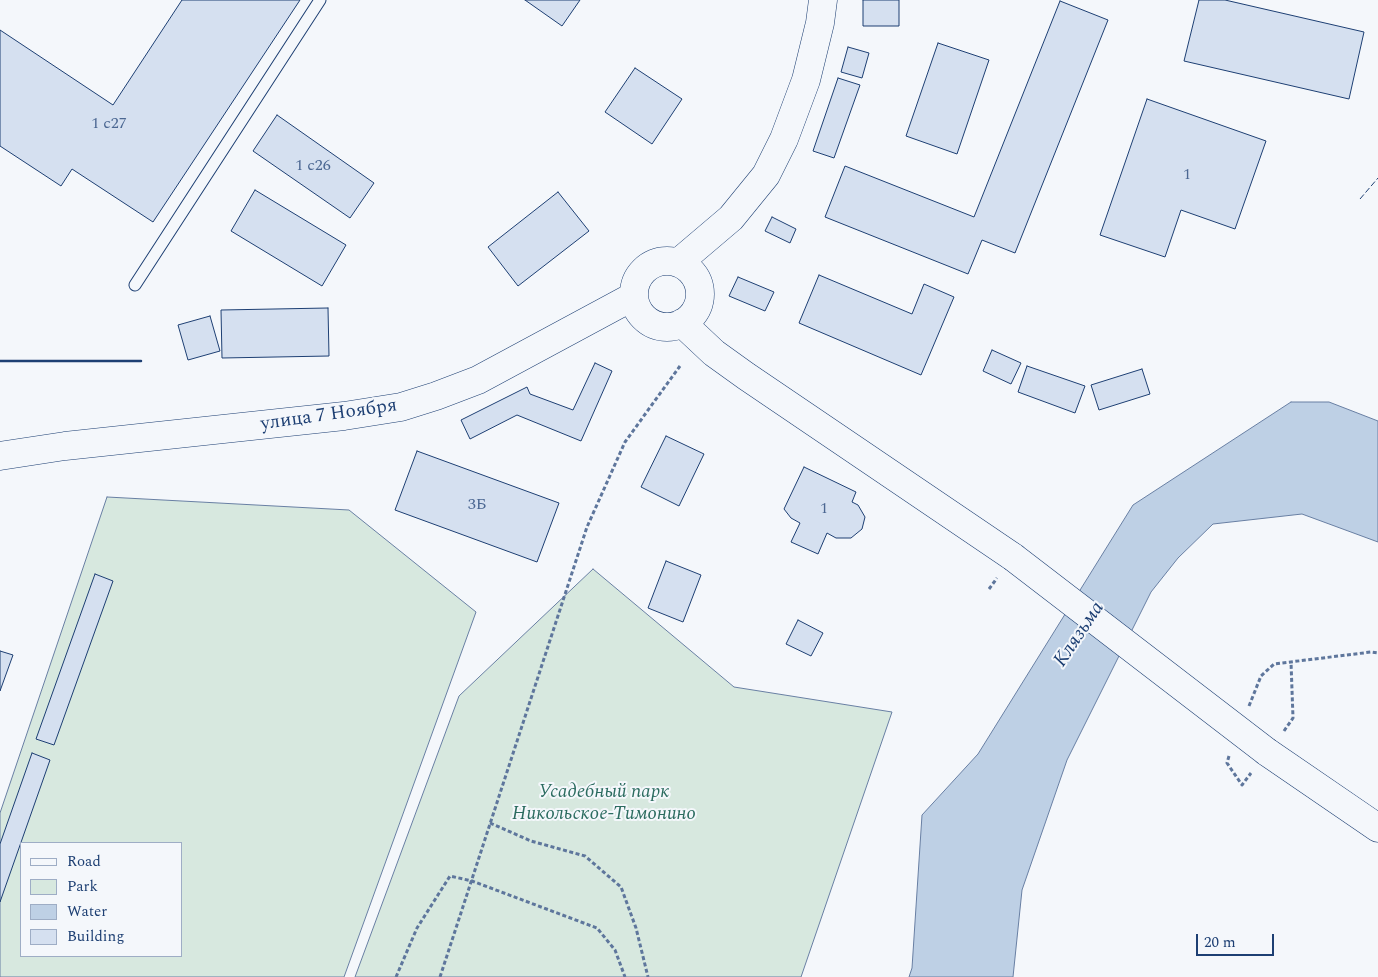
<!DOCTYPE html>
<meta charset="utf-8">
<style>
body{margin:0}
#map{position:relative;width:1378px;height:977px;overflow:hidden;background:#f4f7fb;font-family:Spectral,serif}
canvas{display:block}
.legend{position:absolute;left:20px;top:842px;width:162px;height:115px;box-sizing:border-box;background:#f4f7fb;border:1px solid #9eadc5;margin:0;padding:6px 9px;list-style:none;font-size:15px;color:#1d3f73}
.legend li{display:flex;align-items:center;gap:10px;height:25px}
.legend b{width:25px;border:1px solid #9eadc5}
.scale{position:absolute;left:1196px;top:934px;width:78px;height:22px;box-sizing:border-box;border:2px solid #1d3f73;border-top:0;padding-left:6px;font-size:15px;line-height:18px;white-space:nowrap;color:#1d3f73;-webkit-text-stroke:4px #f4f7fb;paint-order:stroke}
</style>
<div id="map">
<canvas width="1378" height="977"></canvas>
<ul class="legend">
<li><b style="height:6px;background:#f4f7fb"></b>Road</li>
<li><b style="height:14px;background:#d7e8df"></b>Park</li>
<li><b style="height:14px;background:#bed0e5"></b>Water</li>
<li><b style="height:14px;background:#d5e0f0"></b>Building</li>
</ul>
<div class="scale">20 m</div>
</div>
<script>
const g = document.querySelector('canvas').getContext('2d');
g.lineJoin = 'round';
function fillPath(path, color) {
  g.fillStyle = color;
  g.fill(path, 'evenodd');
}
function shape(rows) {
  const path = new Path2D();
  for (const r of rows) {
    if (r.length === 3) {
      path.moveTo(r[0] + r[2], r[1]);
      path.arc(r[0], r[1], r[2], 0, 2 * Math.PI);
      continue;
    }
    path.moveTo(r[0], r[1]);
    for (let i = 2; i < r.length; i += 2) path.lineTo(r[i], r[i + 1]);
  }
  return path;
}
function trace(path, color, width, dash) {
  g.strokeStyle = color;
  g.lineWidth = width;
  g.lineCap = dash ? 'butt' : 'round';
  g.setLineDash(dash || []);
  g.stroke(path);
}
function label(font, color, halo, rows, align = 'center') {
  g.font = font + ' Spectral,serif';
  g.lineWidth = 4;
  g.setLineDash([]);
  g.textBaseline = 'middle';
  g.strokeStyle = halo;
  g.fillStyle = color;
  for (const [text, x, y, turn = 0] of rows) {
    g.save();
    g.translate(x, y);
    g.rotate((+turn || 0) * Math.PI / 180);
    g.textAlign = isNaN(turn) ? turn : align;
    if (halo) g.strokeText(text, 0, 0);
    g.fillText(text, 0, 0);
    g.restore();
  }
}
const green = shape([
 [107,497,349,510,476,612,344,977,0,977,0,813,107,497],
 [21,843,181,843,181,956,21,956,21,843],
 [593,569,734,687,892,712,801,977,355,977,459,696,593,569]
]);
const water = shape([
 [1291,402,1329,402,1378,421,1378,542,1302,514,1213,524,1178,558,1151,592,1067,760,1022,890,1013,977,909,977,912,968,922,815,978,754,1133,505,1291,402]
]);
const building = shape([
 [182,0,300,0,153,222,72,169,61,186,0,146,0,30,113,105,182,0],
 [525,0,580,0,562,26,525,0],
 [863,0,899,0,899,26,863,26,863,0],
 [1199,0,1225,0,1364,32,1349,99,1184,61,1199,0],
 [1060,1,1108,20,1015,253,982,240,968,274,825,217,845,166,974,217,1060,1],
 [938,43,989,60,957,154,906,136,938,43],
 [848,47,869,53,862,78,841,72,848,47],
 [635,68,682,99,652,144,605,112,635,68],
 [838,78,860,85,834,158,813,151,838,78],
 [1147,99,1266,141,1235,229,1181,210,1165,257,1100,235,1147,99],
 [277,115,374,183,350,218,253,151,277,115],
 [255,190,346,245,322,286,231,231,255,190],
 [558,192,589,231,518,286,488,247,558,192],
 [772,217,796,229,790,243,765,231,772,217],
 [819,275,912,314,924,284,954,297,921,375,799,323,819,275],
 [738,277,774,292,765,311,729,296,738,277],
 [328,308,329,356,222,358,221,310,328,308],
 [210,316,220,351,188,360,178,325,210,316],
 [992,350,1021,363,1011,384,983,371,992,350],
 [595,363,612,371,581,441,517,415,470,439,461,420,527,387,530,394,573,410,595,363],
 [1027,366,1085,386,1075,413,1018,392,1027,366],
 [1142,369,1150,394,1099,410,1091,385,1142,369],
 [666,436,704,454,679,506,641,487,666,436],
 [417,451,559,503,537,562,395,510,417,451],
 [804,467,856,492,852,502,858,505,865,517,862,529,851,538,836,538,827,533,818,554,791,542,800,523,791,518,784,509,804,467],
 [666,561,701,575,683,622,648,608,666,561],
 [95,574,113,581,54,745,36,739,95,574],
 [798,620,823,633,811,656,786,644,798,620],
 [0,651,13,655,0,691,0,651],
 [32,753,50,760,0,902,0,844,32,753]
]);
const path = shape([
 [989,589,997,578],
 [1249,706,1261,676,1274,664,1371,652,1378,653],
 [1284,731,1293,718,1291,662],
 [1229,756,1227,763,1242,785,1251,773],
 [490,823,531,841,585,856,621,887,636,928,648,977],
 [396,977,417,928,450,876,472,881,597,928,615,950,625,977],
 [440,977,587,527,625,442,680,366]
]);
const service = shape([
 [135,285,320,0]
]);
const secondary = shape([
 [667,294,33],
 [678,263,731,218,766,175,784,139,806,80,820,23,823,0],
 [682,323,714,353,746,376,1013,557],
 [0,456,65,446,344,416,401,407,436,396,478,380,634,296],
 [1267,752,1378,828]
]);
const secondaryBridge = shape([
 [1013,557,1267,752]
]);
const fence = shape([
 [1360,199,1378,178]
]);
const wall = shape([
 [0,361,141,361]
]);
const numberNames = [
 ["1 с27",109,125],
 ["1 с26",313,167],
 ["1",1187,176],
 ["3Б",477,506],
 ["1",824,510]
];
const streetNames = [
 ["улица 7 Ноября",329,416,-8]
];
const parkNames = [
 ["Усадебный парк",604,793],
 ["Никольское-Тимонино",604,815]
];
const waterNames = [
 ["Клязьма",1080,635,-56]
];
fillPath(green, '#d7e8df');
trace(green, '#687fa3', 1);
fillPath(water, '#bed0e5');
trace(water, '#687fa3', 1);
fillPath(building, '#d5e0f0');
trace(building, '#1d3f73', 1);
trace(service, '#1d3f73', 13);
trace(secondary, '#1d3f73', 29);
trace(path, '#5e769c', 3, [4, 2.5]);
trace(service, '#f4f7fb', 11);
trace(secondary, '#f4f7fb', 28);
trace(secondaryBridge, '#1d3f73', 29, []);
trace(secondaryBridge, '#f4f7fb', 28);
trace(fence, '#1d3f73', 1, [6, 2.5]);
trace(wall, '#1d3f73', 2.5);
label('16px', '#4b6792', null, numberNames);
label('19px', '#1d3f73', '#f4f7fb', streetNames);
label('italic 19px', '#2c6c60', '#f4f7fb', parkNames);
label('italic 20px', '#1d3f73', '#f4f7fb', waterNames);
</script>
